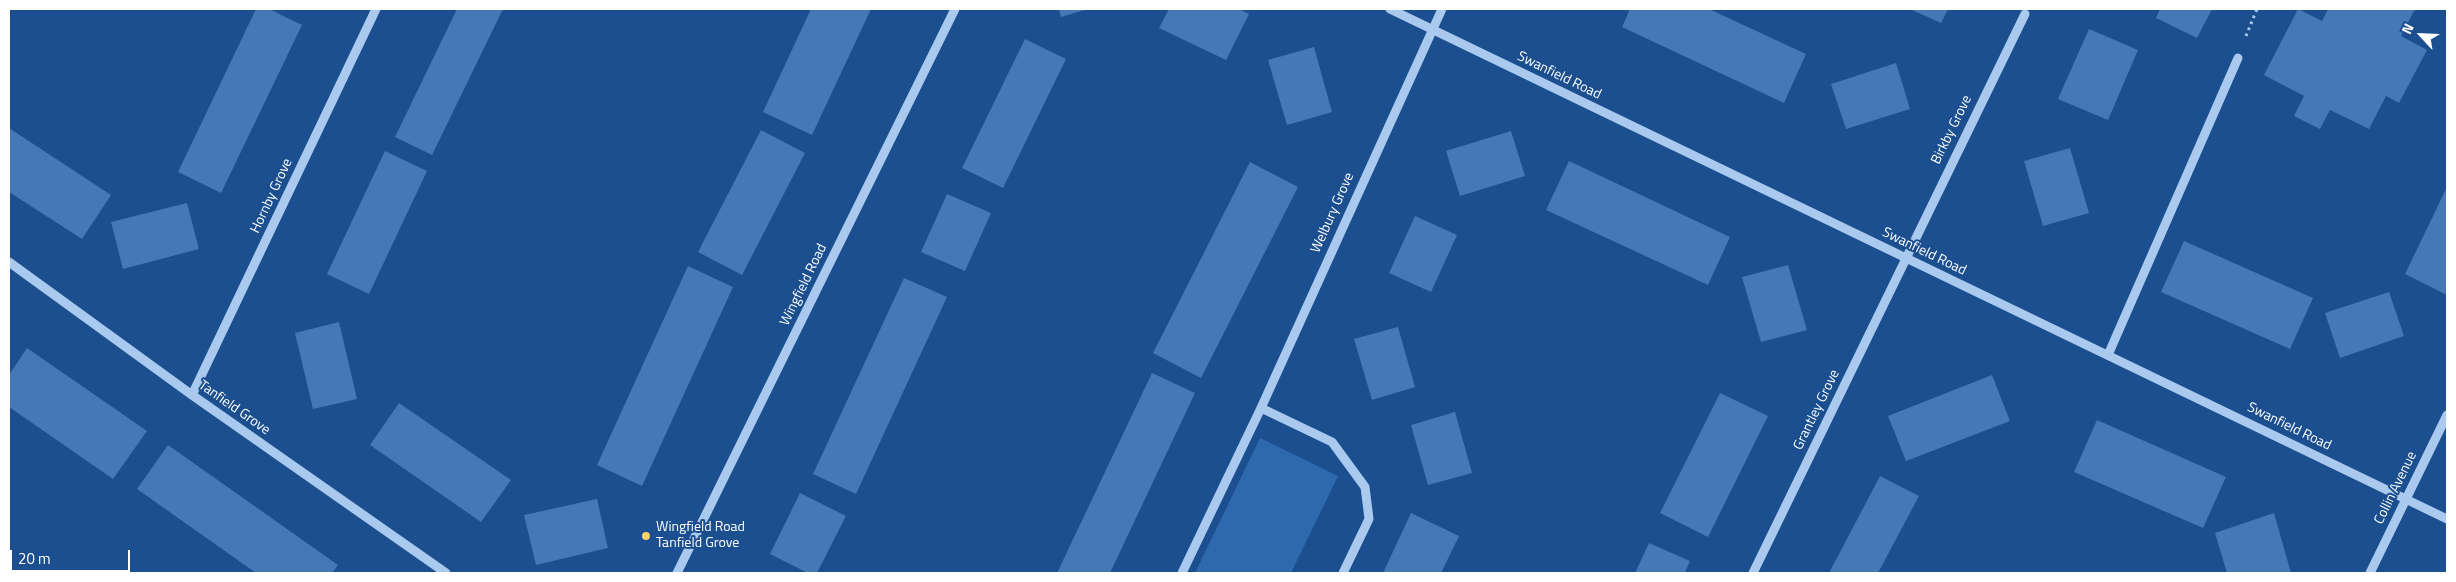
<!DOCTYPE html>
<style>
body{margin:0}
#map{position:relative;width:2456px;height:582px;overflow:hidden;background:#1b4f8f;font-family:"Titillium Web",sans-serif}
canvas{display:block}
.frame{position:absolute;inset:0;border:10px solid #fff;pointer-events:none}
.north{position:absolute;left:2396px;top:10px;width:50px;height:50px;-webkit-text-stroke:4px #1b4f8f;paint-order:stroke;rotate:295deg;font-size:14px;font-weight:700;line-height:20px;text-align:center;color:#fff}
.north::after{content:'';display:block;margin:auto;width:18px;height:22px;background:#fff;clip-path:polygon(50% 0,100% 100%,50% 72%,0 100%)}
.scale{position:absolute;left:10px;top:550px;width:120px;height:22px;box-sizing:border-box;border:2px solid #fff;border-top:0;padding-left:6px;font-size:15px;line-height:18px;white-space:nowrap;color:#fff;-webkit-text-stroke:4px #1b4f8f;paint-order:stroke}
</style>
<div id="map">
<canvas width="2456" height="582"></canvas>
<div class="frame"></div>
<div class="north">N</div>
<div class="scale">20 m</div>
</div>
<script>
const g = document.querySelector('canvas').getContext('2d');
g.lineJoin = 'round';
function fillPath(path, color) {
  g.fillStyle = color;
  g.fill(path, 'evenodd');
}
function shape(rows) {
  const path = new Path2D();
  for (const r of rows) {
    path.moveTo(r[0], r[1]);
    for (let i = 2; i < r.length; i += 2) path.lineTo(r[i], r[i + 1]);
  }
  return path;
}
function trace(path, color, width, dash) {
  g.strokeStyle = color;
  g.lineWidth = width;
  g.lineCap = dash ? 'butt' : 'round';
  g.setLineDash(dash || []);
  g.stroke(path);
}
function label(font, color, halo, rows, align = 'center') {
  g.font = font + ' "Titillium Web",sans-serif';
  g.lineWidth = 4;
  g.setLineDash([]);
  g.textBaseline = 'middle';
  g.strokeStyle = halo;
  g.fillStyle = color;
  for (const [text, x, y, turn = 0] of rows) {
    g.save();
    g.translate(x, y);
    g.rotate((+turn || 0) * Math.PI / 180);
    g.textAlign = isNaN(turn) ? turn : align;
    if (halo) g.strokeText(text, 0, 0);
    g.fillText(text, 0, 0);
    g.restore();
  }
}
const green = shape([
 [1260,438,1338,476,1291,573,1195,573]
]);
const building = shape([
 [256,9,269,9,302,25,221,193,178,172],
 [457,9,503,9,432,155,395,137],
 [811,9,871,9,812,135,763,112],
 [1059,9,1088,9,1061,17],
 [1169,9,1239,9,1249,14,1226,60,1159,28],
 [1630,9,1709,9,1806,54,1784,103,1622,27],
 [1910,9,1948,9,1941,23],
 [2160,9,2212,9,2197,38,2156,18],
 [2298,9,2322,21,2328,9,2415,9,2401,36,2427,50,2399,103,2386,96,2369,129,2330,110,2320,129,2294,116,2304,96,2264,75],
 [2089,29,2138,50,2108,120,2058,99],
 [1025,39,1066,59,1003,188,962,168],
 [1314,47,1332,112,1287,125,1268,60],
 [1896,63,1910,109,1846,129,1831,84],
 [9,128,111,195,82,239,9,192],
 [761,130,805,153,742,275,698,252],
 [1511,131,1525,176,1460,196,1446,151],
 [2070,148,2089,213,2043,226,2024,161],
 [385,151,427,171,369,294,327,274],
 [1569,161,1730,237,1708,285,1546,210],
 [1250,162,1298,187,1201,378,1153,353],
 [2447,187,2447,295,2405,274],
 [947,194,991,213,965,271,921,252],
 [187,203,199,249,123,269,111,222],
 [1415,216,1457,235,1431,292,1389,273],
 [2184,241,2313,298,2290,349,2161,292],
 [1788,265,1807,330,1761,342,1742,277],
 [688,266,733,287,642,486,597,465],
 [904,278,947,297,856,494,813,474],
 [2389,292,2404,336,2340,358,2325,313],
 [339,322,357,399,313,409,295,333],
 [1398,327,1415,387,1372,400,1354,339],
 [27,348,147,431,113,479,9,407,9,375],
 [1152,373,1195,393,1110,573,1057,573],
 [1992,375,2010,421,1906,461,1888,416],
 [1720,393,1768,416,1708,537,1660,513],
 [399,403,511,480,481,522,370,445],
 [1455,412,1472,473,1428,485,1411,425],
 [2097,420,2226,477,2203,528,2074,472],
 [168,445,338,565,332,573,256,573,137,489],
 [1880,476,1919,496,1878,573,1829,573],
 [800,493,846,516,817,573,808,573,770,554],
 [597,499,608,548,536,565,524,515],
 [1411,513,1459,536,1441,573,1383,573],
 [2274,513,2291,573,2227,573,2215,533],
 [1649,543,1690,561,1685,573,1635,573]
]);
const path = shape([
 [2246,36,2257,9]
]);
const minor = shape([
 [1390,9,2447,519],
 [9,262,192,395,446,573],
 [2108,355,2238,58],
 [192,395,376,9],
 [1261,408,1332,442,1365,487,1369,519,1343,573],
 [677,573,955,9],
 [1182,573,1261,408,1442,9],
 [1753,573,2025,14],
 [2370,573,2447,415]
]);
const markers = [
 [646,536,5,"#ffd166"]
];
const streetNames = [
 ["Swanfield Road",1559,76,26],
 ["Birkby Grove",1952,130,-64],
 ["Hornby Grove",272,196,-65],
 ["Welbury Grove",1333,213,-66],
 ["Swanfield Road",1924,252,26],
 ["Wingfield Road",804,285,-64],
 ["Tanfield Grove",234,408,35],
 ["Grantley Grove",1817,410,-64],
 ["Swanfield Road",2289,427,26],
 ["Collin Avenue",2396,488,-64]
];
const poiNames = [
 ["Wingfield Road",656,528],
 ["Tanfield Grove",656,544]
];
fillPath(green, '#2e69ad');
fillPath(building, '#4478b7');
trace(path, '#a9c9ee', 3, [2.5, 4]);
trace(minor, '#a9c9ee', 9);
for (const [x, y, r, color] of markers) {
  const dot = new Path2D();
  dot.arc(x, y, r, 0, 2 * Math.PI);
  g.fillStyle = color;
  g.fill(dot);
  trace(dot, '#1b4f8f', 2);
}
label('14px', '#fff', '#1b4f8f', streetNames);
label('14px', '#fff', '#1b4f8f', poiNames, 'left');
</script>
